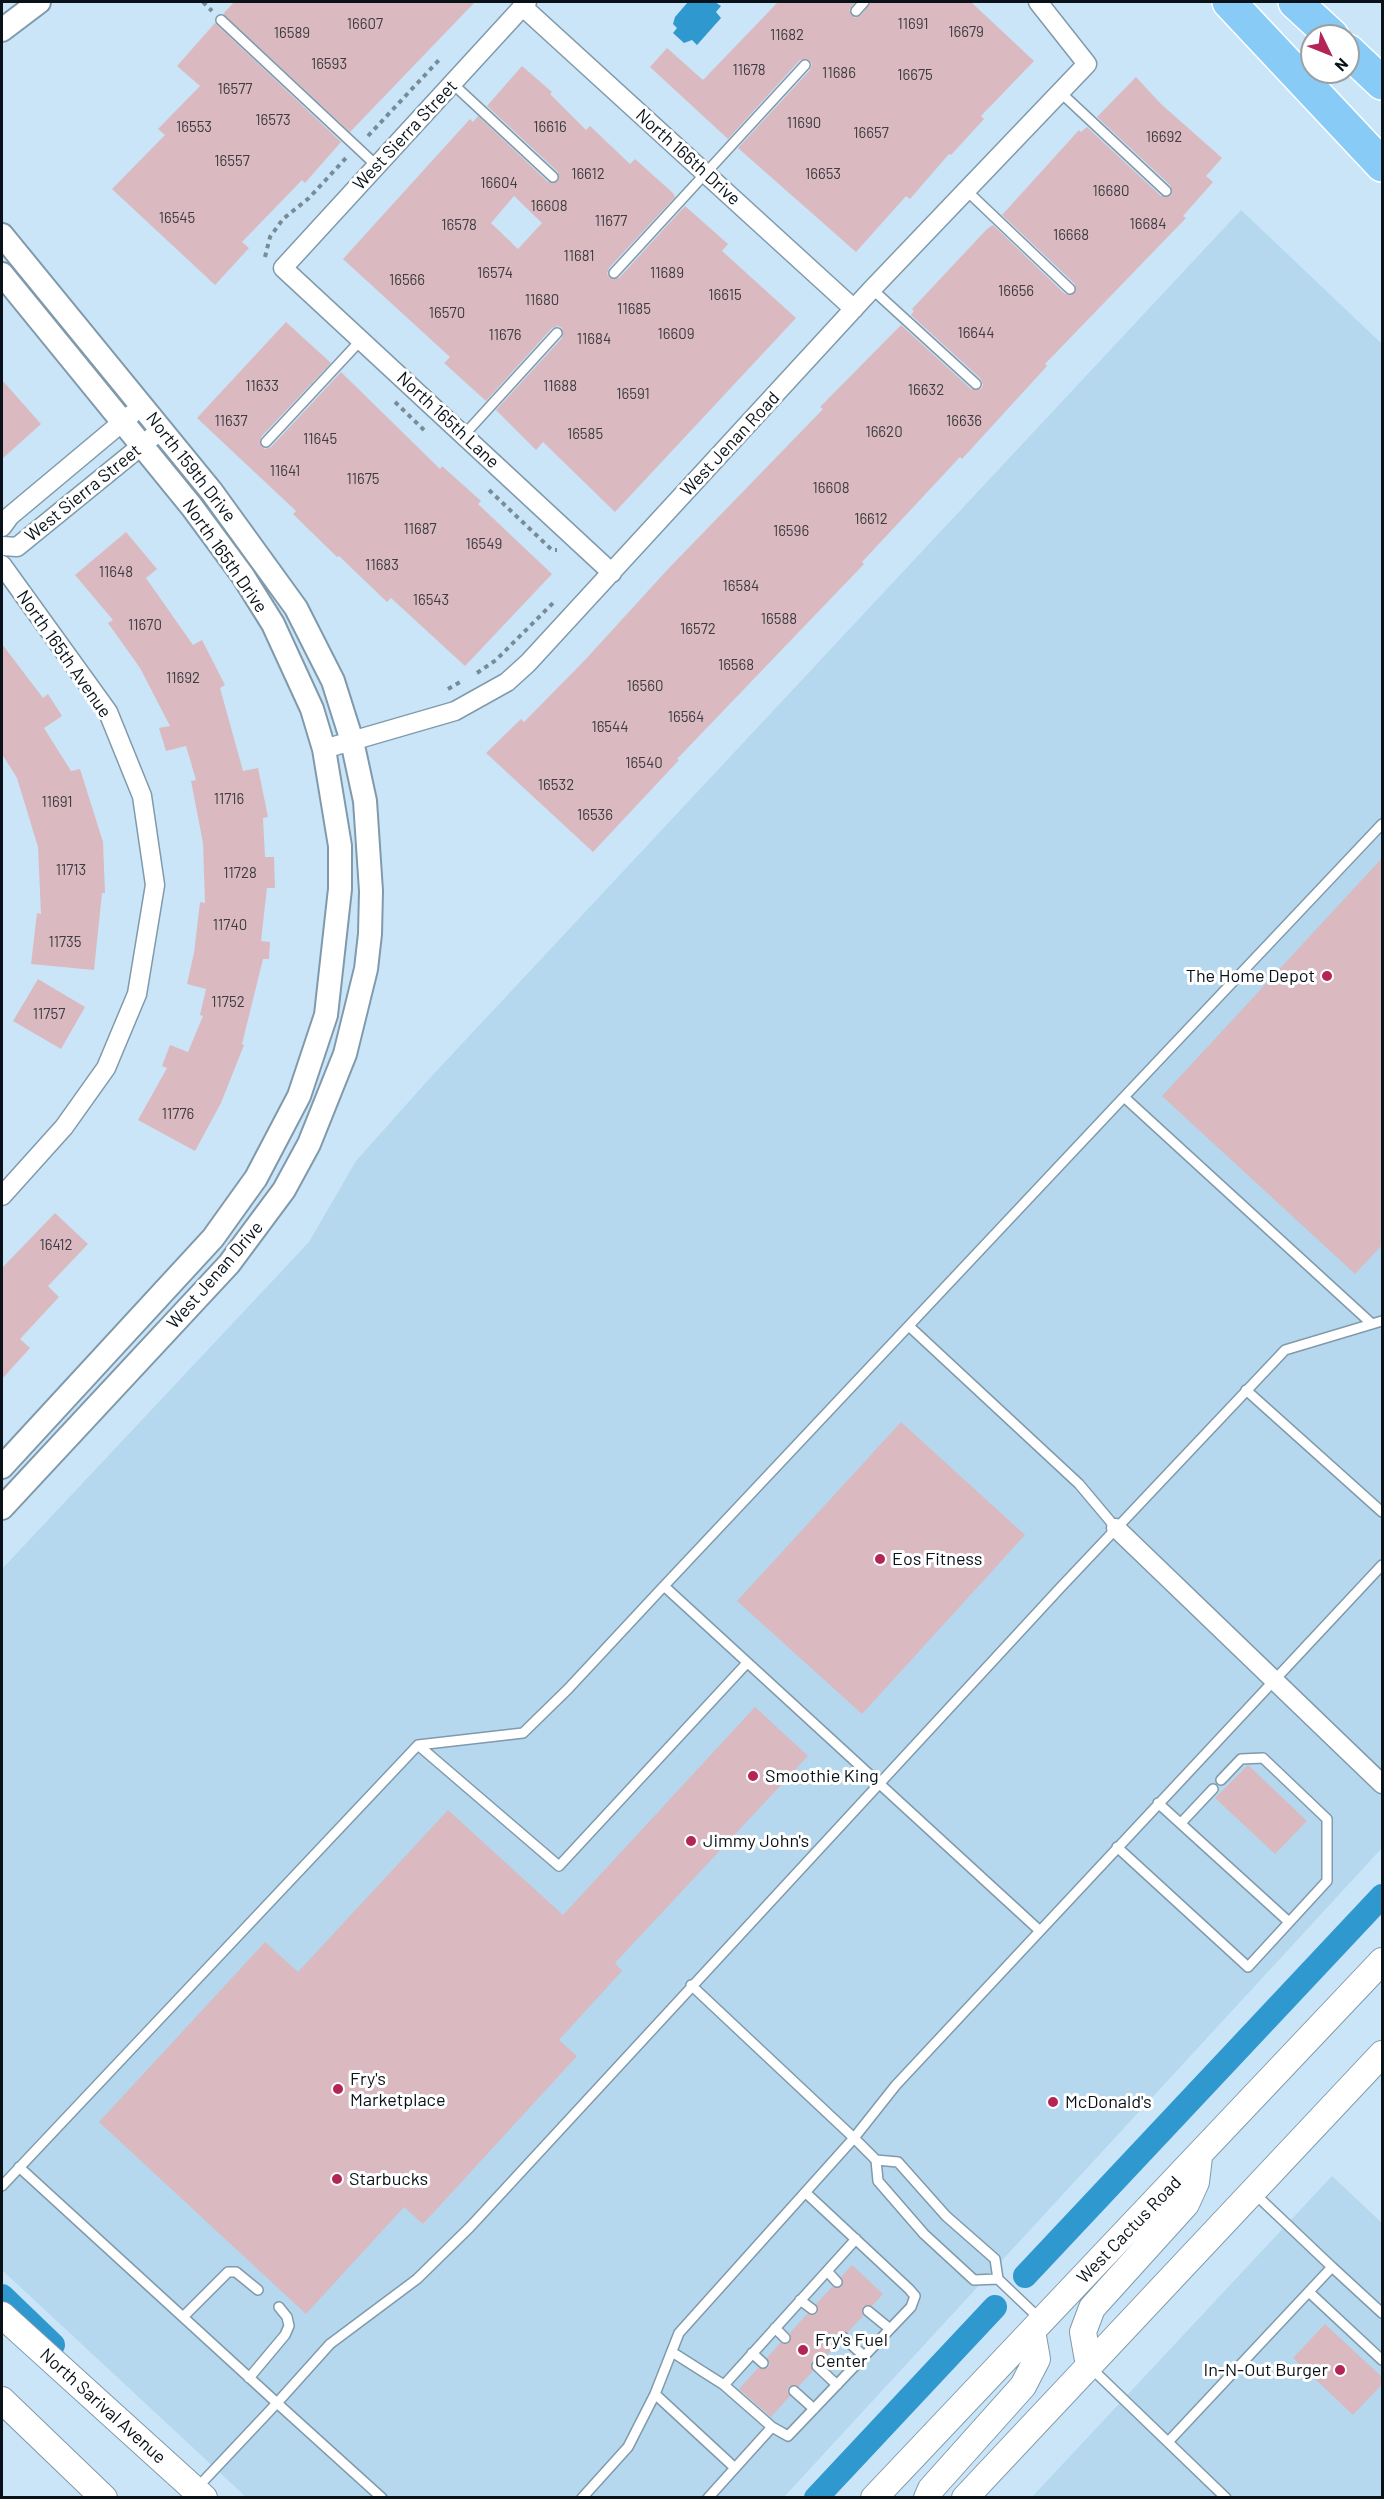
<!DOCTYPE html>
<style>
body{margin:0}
#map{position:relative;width:1384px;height:2499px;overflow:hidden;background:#c9e5f7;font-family:Barlow,sans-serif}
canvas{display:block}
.frame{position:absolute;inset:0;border:3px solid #081218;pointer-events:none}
.north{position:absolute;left:1300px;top:24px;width:60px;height:60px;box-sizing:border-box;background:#fff;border:2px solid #9ca0a3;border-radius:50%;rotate:133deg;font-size:16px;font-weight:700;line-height:24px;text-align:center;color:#081218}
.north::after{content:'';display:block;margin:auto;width:21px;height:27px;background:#b42557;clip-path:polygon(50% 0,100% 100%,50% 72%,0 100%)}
</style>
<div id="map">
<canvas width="1384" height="2499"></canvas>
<div class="frame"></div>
<div class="north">N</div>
</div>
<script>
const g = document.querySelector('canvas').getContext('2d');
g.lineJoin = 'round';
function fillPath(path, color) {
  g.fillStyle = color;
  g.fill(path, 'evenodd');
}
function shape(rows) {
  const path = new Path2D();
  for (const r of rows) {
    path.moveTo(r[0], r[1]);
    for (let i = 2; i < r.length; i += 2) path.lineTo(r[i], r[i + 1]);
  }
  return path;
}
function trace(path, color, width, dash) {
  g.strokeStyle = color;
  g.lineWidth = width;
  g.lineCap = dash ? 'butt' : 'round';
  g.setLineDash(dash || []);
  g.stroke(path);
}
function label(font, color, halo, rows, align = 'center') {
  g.font = font + ' Barlow,sans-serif';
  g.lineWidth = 6;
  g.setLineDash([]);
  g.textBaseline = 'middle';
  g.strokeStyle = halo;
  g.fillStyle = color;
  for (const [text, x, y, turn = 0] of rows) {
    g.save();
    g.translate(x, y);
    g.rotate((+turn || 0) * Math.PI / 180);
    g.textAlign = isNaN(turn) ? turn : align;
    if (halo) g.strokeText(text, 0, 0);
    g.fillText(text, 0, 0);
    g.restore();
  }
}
const built = shape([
 [1241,210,1382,344,1382,1848,784,2497,246,2497,2,2270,2,1569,309,1242,356,1161,430,1078],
 [1332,2176,1382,2223,1382,2497,1031,2498]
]);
const water = shape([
 [688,2,715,2,721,6,716,12,721,18,697,45,692,40,684,43,673,33,677,28,673,24,675,17]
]);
const canal = shape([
 [1025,2276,1382,1896],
 [2,2296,53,2345],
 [816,2498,995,2307]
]);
const building = shape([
 [234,2,475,2,350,132,223,14],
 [778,2,855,2,849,10,855,18,861,15,871,2,971,2,1034,61,981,116,984,119,951,155,949,154,910,199,906,196,856,252,738,148,810,70,812,64,809,60,800,60,728,139,650,67,667,48,703,80],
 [215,23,341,142,305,183,302,180,242,242,249,248,215,285,112,189,165,135,158,129,200,86,177,66],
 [522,66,552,92,550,94,586,130,590,126,630,164,635,159,673,193,675,197,609,268,607,274,610,278,619,278,685,206,728,244,722,251,796,318,615,512,543,442,536,450,496,410,562,338,562,328,558,326,552,328,486,401,444,363,450,357,343,259,470,119,473,122,478,116,548,182,558,181,558,172,487,106],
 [514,196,542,223,518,249,491,223],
 [1136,77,1161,104,1222,158,1206,176,1213,182,1183,216,1186,218,1045,364,1047,366,962,459,960,457,862,562,864,564,677,759,679,760,593,852,486,753,521,719,524,722,584,661,669,568,823,409,820,407,901,325,971,389,981,389,983,385,981,379,911,315,914,311,912,309,987,229,993,225,1065,294,1074,294,1075,284,1002,215,1079,130,1081,132,1087,127,1161,196,1170,196,1171,186,1097,117],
 [286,322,331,363,261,437,261,446,265,449,271,447,341,372,440,469,442,466,481,501,478,504,552,574,465,666,391,598,387,602,339,556,337,557,293,514,296,511,197,418],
 [2,380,41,424,2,459],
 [126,532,157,569,146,578,193,645,202,640,225,685,220,688,243,771,258,768,268,817,263,818,265,857,274,857,275,888,267,888,261,941,270,942,269,959,263,959,242,1044,244,1045,221,1103,195,1151,138,1120,167,1068,162,1066,170,1045,188,1052,203,1016,200,1015,206,989,187,984,194,953,200,902,205,903,203,843,191,781,196,780,186,746,166,751,159,728,170,726,140,668,108,623,113,620,75,575],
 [2,644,43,698,48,694,62,716,44,728,71,771,80,769,103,842,105,893,102,893,94,970,31,964,37,913,41,914,38,847,17,778,2,754],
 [1383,857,1383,1244,1355,1274,1162,1096],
 [38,979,85,1007,61,1049,13,1021],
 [55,1213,88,1244,48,1286,59,1297,20,1339,30,1348,2,1379,2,1268],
 [901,1422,1025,1535,862,1714,737,1601],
 [755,1707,808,1756,615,1963,622,1971,559,2040,577,2056,423,2224,404,2207,306,2314,99,2122,265,1942,298,1972,448,1810,563,1915],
 [1248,1765,1307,1821,1275,1854,1215,1798],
 [852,2265,883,2294,872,2306,863,2306,863,2316,848,2332,838,2332,836,2336,839,2342,822,2361,816,2359,812,2362,813,2371,799,2386,789,2386,787,2390,790,2396,771,2417,739,2389,758,2368,768,2368,770,2364,767,2358,780,2343,790,2342,790,2333,807,2314,817,2313,816,2304,832,2287,842,2287,841,2277],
 [1325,2324,1383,2378,1383,2383,1353,2415,1293,2358]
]);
const path = shape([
 [203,2,212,11],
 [368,136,439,60],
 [265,257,270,237,283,219,309,198,346,158],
 [395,402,424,430],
 [489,490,552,550,557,550],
 [477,673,496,660,555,601],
 [448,689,462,681]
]);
const service = shape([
 [856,11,864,2],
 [221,20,377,166],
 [453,84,553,177],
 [1059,91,1166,191],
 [966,190,1070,289],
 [614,273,805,65],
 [872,289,976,384],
 [464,435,557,333],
 [266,442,361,340],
 [1124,1097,1382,824],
 [910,1327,1079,1484,1116,1528],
 [1246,1390,1382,1512],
 [664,1586,1124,1097,1372,1324],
 [418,1745,559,1866,747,1663],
 [1158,1803,1289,1922],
 [1181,1823,1213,1789],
 [1117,1847,1248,1967,1327,1881,1327,1819,1263,1758,1241,1759,1221,1780],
 [691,1985,854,2138,896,2085,1382,1565],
 [876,2160,878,2181,924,2234,974,2280,998,2279],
 [19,2167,277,2403,195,2490],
 [2,2186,418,1745,523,1733,568,1689,664,1586,1040,1931],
 [806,2193,909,2289,915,2296,911,2307,788,2436,772,2427,724,2385,856,2239],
 [1332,2267,1382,2313],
 [827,2271,837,2282],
 [1309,2292,1382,2360],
 [800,2300,812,2309],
 [868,2311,890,2329],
 [183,2317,228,2272,236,2272,258,2290],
 [775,2328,785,2338],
 [843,2337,864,2356],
 [672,2352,724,2385],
 [752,2353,763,2363],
 [817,2366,837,2385],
 [1091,2368,1226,2498],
 [249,2378,285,2335,289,2326,287,2317,279,2307],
 [794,2391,814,2409],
 [1168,2442,1332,2267,1254,2193],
 [735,2468,772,2427],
 [382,2498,277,2403,330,2344,417,2279,470,2227,1061,1587,1285,1350,1382,1321],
 [582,2498,628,2447,655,2394],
 [708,2498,735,2468,655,2394,679,2333,854,2138,876,2160,898,2162,946,2216,995,2259,998,2279,1040,2319]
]);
const minor = shape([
 [527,2,283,268,612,573],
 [522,6,854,309],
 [2,527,10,516,132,414],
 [2,546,17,547,162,429],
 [2,565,108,712,142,796,155,885,137,994,106,1068,64,1127,2,1196],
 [324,749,455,711,507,682,528,663,872,289,1087,64,1038,2],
 [1116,1528,1382,1784]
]);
const tertiary = shape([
 [2,30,39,2],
 [2,235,212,492,296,608,333,681,352,741,365,801,371,891,370,934,366,969,345,1054,309,1144,284,1190,229,1264,2,1508],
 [2,274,192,507,243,576,273,624,312,709,324,749,340,846,340,889,326,1015,299,1096,256,1178,213,1238,2,1467]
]);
const secondary = shape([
 [2,2315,204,2498],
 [1089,2366,1083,2332,1092,2308,1186,2204,1196,2182,1199,2157],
 [2,2400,104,2498],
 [874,2498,1382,1961],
 [927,2498,931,2489,1023,2386,1037,2359,1032,2331],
 [965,2498,1382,2054]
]);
const motorway = shape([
 [1229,2,1382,165],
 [1295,2,1332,36],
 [1348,51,1382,83]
]);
const markers = [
 [1327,976,6,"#b42557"],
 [880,1559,6,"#b42557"],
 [753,1776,6,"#b42557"],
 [691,1841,6,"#b42557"],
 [338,2089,6,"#b42557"],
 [1053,2102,6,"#b42557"],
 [337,2179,6,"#b42557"],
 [803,2350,6,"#b42557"],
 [1340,2370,6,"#b42557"]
];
const numberNames = [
 ["16607",365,24],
 ["11691",913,24],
 ["16679",966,32],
 ["16589",292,33],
 ["11682",787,35],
 ["16593",329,64],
 ["11678",749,70],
 ["11686",839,73],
 ["16675",915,75],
 ["16577",235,89],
 ["16573",273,120],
 ["11690",804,123],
 ["16553",194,127],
 ["16616",550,127],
 ["16657",871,133],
 ["16692",1164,137],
 ["16557",232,161],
 ["16612",588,174],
 ["16653",823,174],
 ["16604",499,183],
 ["16680",1111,191],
 ["16608",549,206],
 ["16545",177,218],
 ["11677",611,221],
 ["16684",1148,224],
 ["16578",459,225],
 ["16668",1071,235],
 ["11681",579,256],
 ["16574",495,273],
 ["11689",667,273],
 ["16566",407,280],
 ["16656",1016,291],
 ["16615",725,295],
 ["11680",542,300],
 ["11685",634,309],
 ["16570",447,313],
 ["16644",976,333],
 ["16609",676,334],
 ["11676",505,335],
 ["11684",594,339],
 ["11633",262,386],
 ["11688",560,386],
 ["16632",926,390],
 ["16591",633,394],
 ["11637",231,421],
 ["16636",964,421],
 ["16620",884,432],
 ["16585",585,434],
 ["11645",320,439],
 ["11641",285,471],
 ["11675",363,479],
 ["16608",831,488],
 ["16612",871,519],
 ["11687",420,529],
 ["16596",791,531],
 ["16549",484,544],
 ["11683",382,565],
 ["11648",116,572],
 ["16584",741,586],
 ["16543",431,600],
 ["16588",779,619],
 ["11670",145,625],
 ["16572",698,629],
 ["16568",736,665],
 ["11692",183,678],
 ["16560",645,686],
 ["16564",686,717],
 ["16544",610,727],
 ["16540",644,763],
 ["16532",556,785],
 ["11716",229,799],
 ["11691",57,802],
 ["16536",595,815],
 ["11713",71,870],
 ["11728",240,873],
 ["11740",230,925],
 ["11735",65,942],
 ["11752",228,1002],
 ["11757",49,1014],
 ["11776",178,1114],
 ["16412",56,1245]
];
const streetNames = [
 ["West Sierra Street",405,135,-47],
 ["North 166th Drive",688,157,42],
 ["North 165th Lane",448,420,43],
 ["West Jenan Road",730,444,-47],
 ["North 159th Drive",191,467,52],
 ["West Sierra Street",83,493,-39],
 ["North 165th Drive",225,556,55],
 ["North 165th Avenue",64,654,55],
 ["West Jenan Drive",215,1275,-49],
 ["West Cactus Road",1129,2230,-46],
 ["North Sarival Avenue",103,2406,42]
];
const poiNames = [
 ["The Home Depot",1315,976,"right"],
 ["Eos Fitness",892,1559],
 ["Smoothie King",765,1776],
 ["Jimmy John's",703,1841],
 ["Fry's",350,2079],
 ["Marketplace",350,2100],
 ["McDonald's",1065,2102],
 ["Starbucks",349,2179],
 ["Fry's Fuel",815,2340],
 ["Center",815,2361],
 ["In-N-Out Burger",1328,2370,"right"]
];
fillPath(built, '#b5d8ef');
fillPath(water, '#2f98cf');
trace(canal, '#2f98cf', 24);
fillPath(building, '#dabac0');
trace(service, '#809aab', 12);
trace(minor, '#809aab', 21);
trace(tertiary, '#809aab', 26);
trace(secondary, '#809aab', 28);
trace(motorway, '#fff', 36);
trace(path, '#778b98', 4, [4.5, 4.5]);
trace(service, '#fff', 9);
trace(minor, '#fff', 18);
trace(tertiary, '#fff', 22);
trace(secondary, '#fff', 26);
trace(motorway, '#87cbf6', 33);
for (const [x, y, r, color] of markers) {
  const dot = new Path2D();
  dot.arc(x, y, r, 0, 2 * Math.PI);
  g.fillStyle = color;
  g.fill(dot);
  trace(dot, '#fff', 2);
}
label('15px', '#3c3c42', null, numberNames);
label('18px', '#081218', '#fff', streetNames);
label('18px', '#081218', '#fff', poiNames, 'left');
</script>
